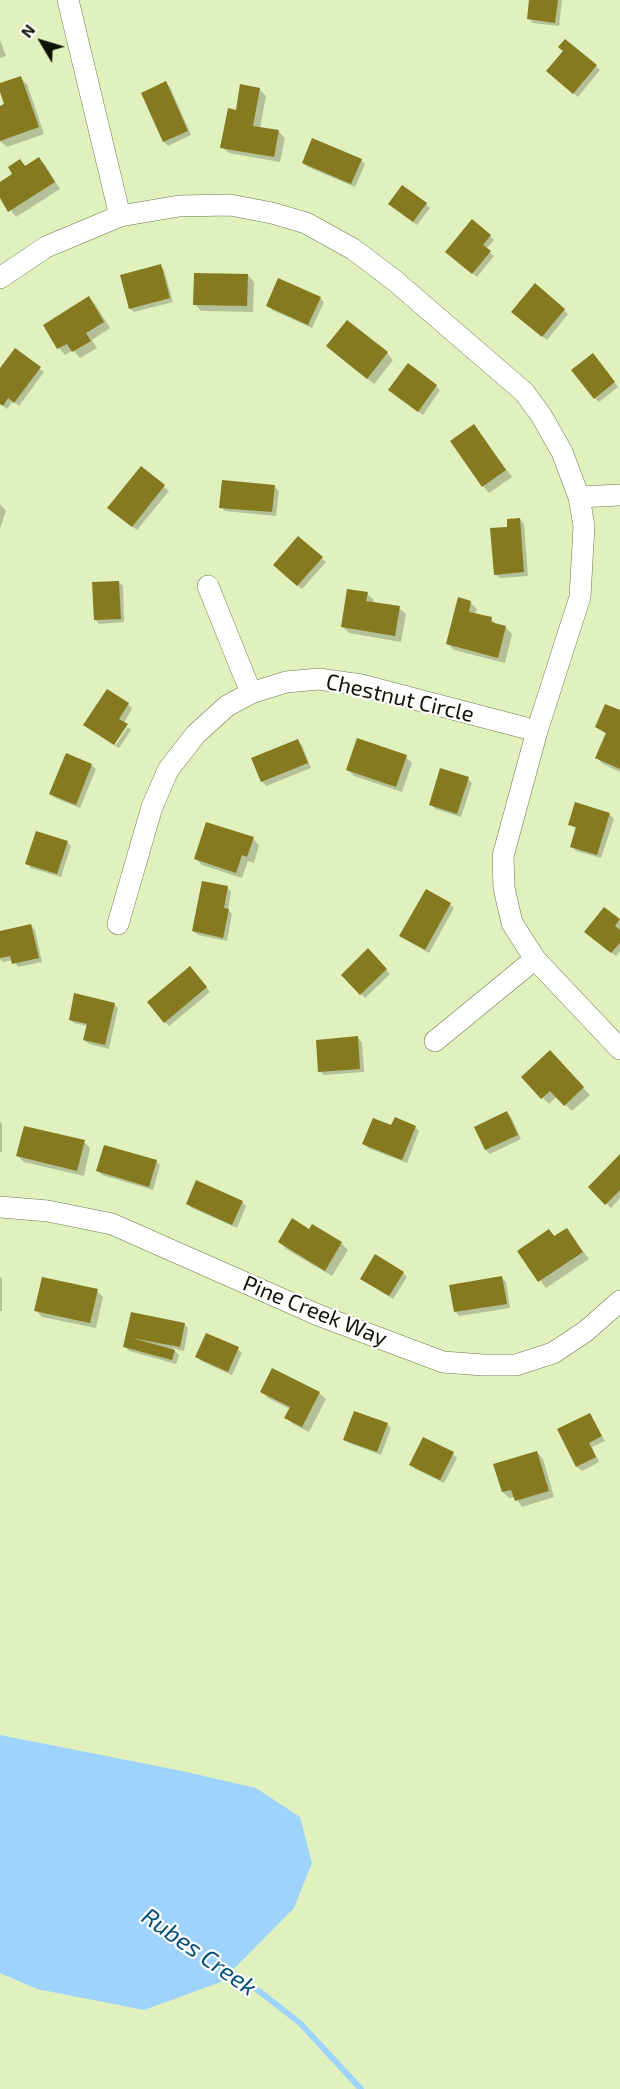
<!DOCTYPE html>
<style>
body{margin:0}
#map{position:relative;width:620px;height:2089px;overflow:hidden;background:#e0f1be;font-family:"Exo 2",sans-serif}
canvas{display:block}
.north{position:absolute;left:12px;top:12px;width:60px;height:60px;-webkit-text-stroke:4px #fff;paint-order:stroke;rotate:308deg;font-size:16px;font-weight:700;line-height:24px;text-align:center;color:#0e1303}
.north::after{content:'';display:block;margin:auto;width:21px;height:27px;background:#0e1303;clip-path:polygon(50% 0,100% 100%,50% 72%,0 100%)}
</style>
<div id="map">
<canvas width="620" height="2089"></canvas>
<div class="north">N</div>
</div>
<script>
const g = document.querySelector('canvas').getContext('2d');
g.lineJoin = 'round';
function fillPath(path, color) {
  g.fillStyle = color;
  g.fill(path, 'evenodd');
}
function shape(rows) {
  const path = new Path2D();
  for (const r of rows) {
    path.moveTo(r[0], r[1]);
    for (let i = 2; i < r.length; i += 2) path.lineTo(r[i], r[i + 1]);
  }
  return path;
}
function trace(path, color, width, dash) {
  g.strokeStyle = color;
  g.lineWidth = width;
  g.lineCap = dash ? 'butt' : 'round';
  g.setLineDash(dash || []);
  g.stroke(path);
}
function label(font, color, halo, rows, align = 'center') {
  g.font = font + ' "Exo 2",sans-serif';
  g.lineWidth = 4.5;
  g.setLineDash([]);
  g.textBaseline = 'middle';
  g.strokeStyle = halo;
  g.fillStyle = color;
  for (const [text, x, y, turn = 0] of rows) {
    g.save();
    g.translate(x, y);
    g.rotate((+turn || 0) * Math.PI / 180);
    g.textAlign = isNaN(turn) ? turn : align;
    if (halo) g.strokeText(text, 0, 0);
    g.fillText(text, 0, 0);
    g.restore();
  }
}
const water = shape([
 [0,1735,182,1771,256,1788,300,1817,312,1863,294,1908,221,1982,144,2010,37,1989,0,1973]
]);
const shadow = shape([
 [531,0,562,0,559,26,533,23,529,19],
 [0,40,6,56,0,58],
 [566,41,600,70,578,97,552,75,564,51],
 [20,78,27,84,44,134,7,147,0,141,0,107,6,105,0,85],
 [166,83,170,87,191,135,168,146,164,142,143,94],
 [259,89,266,96,260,128,278,131,285,138,280,162,229,153,222,147,237,112],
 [39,158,45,165,60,189,16,217,0,195,0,183,14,175,20,161,26,167],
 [361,160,365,164,355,187,308,167,303,163],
 [426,204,430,208,417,225,394,208],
 [490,236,494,240,486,249,494,256,477,277,452,256],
 [160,265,164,270,173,302,134,312,130,308],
 [248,275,254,282,253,312,201,311,195,304],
 [89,298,95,304,110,328,92,340,97,348,80,358,73,350,65,355,59,348,45,325],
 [320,298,324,302,312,328,272,310,268,305],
 [564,310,568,314,547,340,517,316],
 [16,350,44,372,19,406,13,401,7,409,0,403,0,371],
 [334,353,387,353,393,360,374,384],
 [597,359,618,387,599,402,595,398],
 [436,386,440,390,423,415,394,394],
 [474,426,512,477,489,493,483,486],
 [141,468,169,491,137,530,114,512],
 [274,486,279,491,276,516,225,511,221,507],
 [0,504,6,511,0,529],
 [520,519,524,524,528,576,500,578,495,574,509,528],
 [298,538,326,562,302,589,279,569],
 [119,582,123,586,124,622,99,624,95,619],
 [367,594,374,600,373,603,399,608,406,614,401,642,349,633,343,627],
 [470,602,477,609,475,615,491,619,497,625,505,627,512,634,505,663,454,650,448,644],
 [128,704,132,708,113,744,85,725],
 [620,712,620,772,603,764,596,757,607,735,597,727],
 [128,727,131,730,119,748,115,746],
 [297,741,302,745,311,768,266,786,262,781],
 [406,757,412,763,402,792,354,776,348,770],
 [91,765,96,769,80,808,55,798,50,794],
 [468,779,472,783,461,817,435,809,431,804],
 [576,804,610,815,614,819,601,858,576,851,572,846,577,830,570,824],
 [253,839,259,845,254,863,248,861,242,878,202,865,196,859],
 [67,842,71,846,61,877,31,868,27,863],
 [227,887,231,892,228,910,232,914,227,941,198,935,193,931],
 [450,904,454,908,429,953,401,936],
 [605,909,620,921,620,951,616,956,590,936],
 [31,925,35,930,42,962,18,967,13,960,3,962,0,959,0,933],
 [368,950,390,974,365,998,343,975],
 [194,972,210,992,169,1026,165,1022],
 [114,1004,118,1008,109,1049,89,1044,84,1040,87,1026,74,1023,70,1019],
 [358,1038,362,1042,364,1072,324,1075,320,1071],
 [550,1052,590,1095,572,1111,557,1096,549,1104,523,1078],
 [507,1113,511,1117,521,1139,490,1154,486,1150,476,1128],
 [0,1122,2,1124,2,1152,0,1152],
 [392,1127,415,1127,419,1131,407,1163,368,1148,364,1143],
 [84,1142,90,1148,84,1176,24,1162,18,1156],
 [620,1156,620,1198,611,1208,590,1187],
 [156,1161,160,1165,153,1190,102,1175,98,1171],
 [242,1202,246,1206,237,1228,192,1208,187,1204],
 [312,1226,341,1243,348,1250,332,1276,286,1249,280,1242,309,1231],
 [567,1230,589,1259,546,1288,519,1251,549,1231,556,1237],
 [403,1273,407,1277,393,1299,362,1279],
 [0,1277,2,1279,2,1311,0,1311],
 [502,1278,506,1282,510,1308,459,1316,455,1311],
 [97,1291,103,1297,96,1328,42,1317,36,1310],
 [133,1314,184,1324,188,1328,184,1351,172,1348,179,1355,176,1364,129,1351,125,1346],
 [238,1349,242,1353,232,1375,201,1361,197,1357],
 [262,1392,319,1393,326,1399,309,1432,293,1424,286,1417,290,1409,268,1398],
 [589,1415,605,1441,592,1447,599,1462,582,1471,577,1467,559,1430],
 [387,1424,391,1428,381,1455,349,1443,345,1439],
 [537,1452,543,1459,554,1497,522,1507,515,1497,509,1498,503,1492],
 [453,1454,457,1458,444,1483,415,1469,411,1464]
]);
const stream = shape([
 [225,1969,259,1991,300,2023,361,2089]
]);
const building = shape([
 [529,0,558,0,555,23,527,19],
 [565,39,597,65,573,94,546,71,563,51,558,47],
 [21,76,39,127,0,141,0,106,4,104,0,92,0,83],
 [166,81,188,131,163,142,141,93],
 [240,84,260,88,253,126,279,130,274,157,220,148,228,108,236,110],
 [312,138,362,159,351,184,302,163],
 [39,157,55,182,8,212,0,198,0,182,12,174,8,167,20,159,25,166],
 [402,185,427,203,413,222,388,204],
 [472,219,491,235,483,245,491,251,472,274,445,252],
 [161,264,170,298,129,309,120,275],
 [194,273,248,274,247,306,193,305],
 [278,278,321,297,308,325,266,306],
 [535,283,565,309,542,337,511,312],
 [89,296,104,322,86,333,91,341,72,352,67,344,57,349,43,325],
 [347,320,388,352,367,379,326,346],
 [15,348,41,367,14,403,8,398,3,406,0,404,0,368],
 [593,353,615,382,594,399,571,370],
 [408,363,437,385,418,412,388,390],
 [474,424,506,470,482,487,450,441],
 [141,466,165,485,132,527,107,508],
 [222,480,275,485,272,512,219,508],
 [520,518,524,572,494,575,490,528,507,527,507,519],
 [298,536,323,557,297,586,273,565],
 [119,581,121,619,94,620,92,582],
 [347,589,368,592,366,601,400,606,395,636,341,627],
 [458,597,471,601,469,612,492,617,491,622,506,626,498,658,446,644],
 [107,689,129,703,119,719,128,724,114,745,83,725],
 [605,704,620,710,620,769,595,758,606,733,595,727],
 [357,738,407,755,396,787,346,770],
 [298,739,308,763,261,782,251,758],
 [66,753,92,764,76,805,49,794],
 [440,768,469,777,457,814,429,805],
 [575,802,610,813,597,855,570,847,576,827,568,825],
 [206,822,254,837,247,857,242,855,236,873,194,859],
 [36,831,68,841,57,874,25,864],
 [202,881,228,886,224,908,229,909,223,938,192,931],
 [426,889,451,903,425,950,399,936],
 [604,907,620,919,615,926,620,930,620,943,611,953,584,932],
 [31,924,39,958,12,964,10,956,0,958,0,931],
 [368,948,387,969,360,995,341,975],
 [190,966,207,987,164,1023,147,1002],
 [74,993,115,1003,105,1045,83,1040,87,1024,69,1020],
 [358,1036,360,1069,318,1072,316,1040],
 [550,1050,584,1087,564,1106,550,1091,541,1099,521,1077],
 [507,1111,518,1135,485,1150,474,1127],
 [395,1117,416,1126,402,1160,362,1144,373,1118,391,1125],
 [24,1126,85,1140,77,1171,16,1156],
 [104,1145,157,1160,149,1187,96,1171],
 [620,1154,620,1190,605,1205,588,1187],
 [196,1180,243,1201,232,1225,186,1204],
 [292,1218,309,1229,312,1224,342,1242,325,1271,278,1242],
 [567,1228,583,1252,538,1282,517,1251,549,1229,554,1236],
 [375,1254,404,1272,389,1296,360,1279],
 [502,1276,507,1304,454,1312,449,1285],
 [42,1277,98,1289,90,1323,34,1311],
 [131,1312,185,1323,180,1347,132,1338,175,1350,172,1360,123,1347],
 [206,1333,239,1347,228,1372,195,1357],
 [272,1368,320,1392,302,1427,284,1418,290,1407,260,1392],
 [354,1411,388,1423,377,1452,343,1440],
 [590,1413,602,1436,589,1443,596,1457,576,1467,557,1429],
 [423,1437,454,1452,440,1480,409,1465],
 [537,1451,549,1491,515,1501,511,1490,502,1492,493,1464]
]);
const minor = shape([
 [68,0,120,216],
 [0,278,46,247,120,216,179,206,230,205,272,213,306,223,353,249,394,280,524,392,541,415,562,452,579,497,584,526,580,597,537,731,503,856,504,888,512,923,535,959,620,1049],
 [579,497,620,495],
 [208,586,251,693],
 [118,924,152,807,168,770,196,734,227,706,251,693,286,682,319,679,361,685,537,731],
 [435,1041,535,959],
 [0,1207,48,1211,112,1224,318,1315,443,1362,483,1365,516,1365,553,1353,586,1331,620,1301]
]);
const streetNames = [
 ["Chestnut Circle",400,698,13],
 ["Pine Creek Way",315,1311,22]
];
const waterNames = [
 ["Rubes Creek",199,1952,35]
];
fillPath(water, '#9dd3fd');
fillPath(shadow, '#0003');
trace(stream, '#9dd3fd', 6);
fillPath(building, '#857a1f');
trace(minor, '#6a784a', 22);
trace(minor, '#fff', 21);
label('22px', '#0e1303', '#fff', streetNames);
label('italic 24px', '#004f7b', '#fff', waterNames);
</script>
